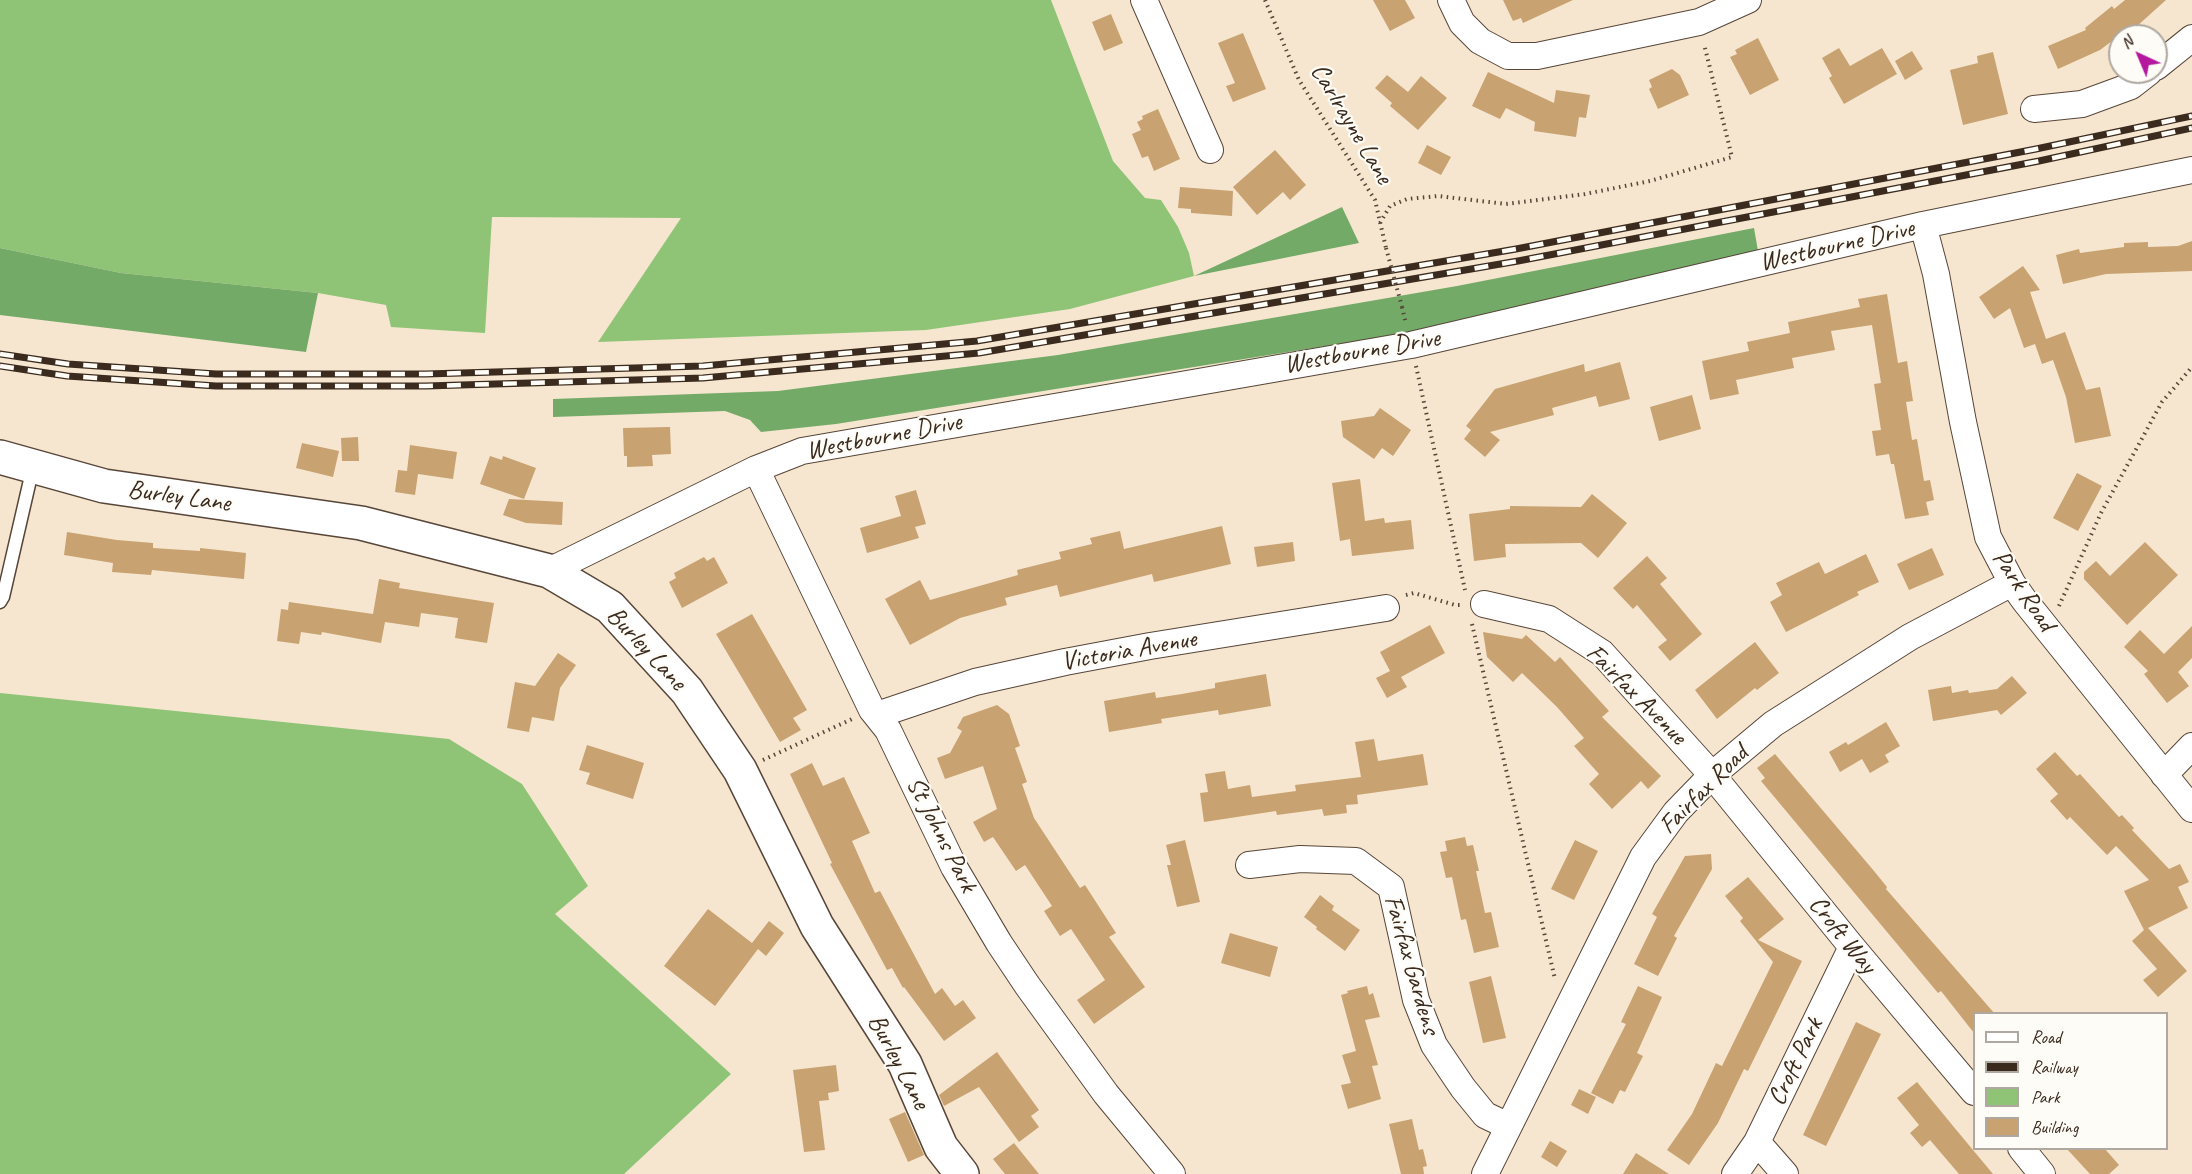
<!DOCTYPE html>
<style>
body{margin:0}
#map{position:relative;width:2192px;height:1174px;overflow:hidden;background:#f6e6cf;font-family:Caveat,sans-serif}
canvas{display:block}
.legend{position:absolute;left:1973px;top:1012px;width:195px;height:138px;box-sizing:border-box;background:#fdfcf7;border:2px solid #afa8a0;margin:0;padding:8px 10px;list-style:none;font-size:18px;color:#3b2a1e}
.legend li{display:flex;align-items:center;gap:12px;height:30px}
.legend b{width:30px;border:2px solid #afa8a0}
.north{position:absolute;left:2108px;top:24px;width:60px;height:60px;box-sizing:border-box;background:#fdfcf7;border:2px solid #afa8a0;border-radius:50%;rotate:316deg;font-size:16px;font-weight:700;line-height:24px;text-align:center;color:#3b2a1e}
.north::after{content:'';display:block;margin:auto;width:21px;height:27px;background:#b5179e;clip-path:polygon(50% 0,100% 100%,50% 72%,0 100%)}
</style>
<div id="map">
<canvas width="2192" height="1174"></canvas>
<ul class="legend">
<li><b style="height:8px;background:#fff"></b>Road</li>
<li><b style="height:8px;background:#3b2a1e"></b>Railway</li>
<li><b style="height:16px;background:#8fc477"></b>Park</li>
<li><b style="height:16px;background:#c8a271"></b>Building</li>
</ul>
<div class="north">N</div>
</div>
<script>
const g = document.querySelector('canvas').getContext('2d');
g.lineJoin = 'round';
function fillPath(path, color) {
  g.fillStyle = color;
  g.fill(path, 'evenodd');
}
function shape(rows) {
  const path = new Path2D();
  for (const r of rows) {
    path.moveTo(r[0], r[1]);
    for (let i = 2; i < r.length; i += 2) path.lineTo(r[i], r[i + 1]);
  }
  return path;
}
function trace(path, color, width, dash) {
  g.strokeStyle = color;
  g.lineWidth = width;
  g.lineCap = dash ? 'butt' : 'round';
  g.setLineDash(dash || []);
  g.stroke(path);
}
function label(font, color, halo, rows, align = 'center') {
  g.font = font + ' Caveat,sans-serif';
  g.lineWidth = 4.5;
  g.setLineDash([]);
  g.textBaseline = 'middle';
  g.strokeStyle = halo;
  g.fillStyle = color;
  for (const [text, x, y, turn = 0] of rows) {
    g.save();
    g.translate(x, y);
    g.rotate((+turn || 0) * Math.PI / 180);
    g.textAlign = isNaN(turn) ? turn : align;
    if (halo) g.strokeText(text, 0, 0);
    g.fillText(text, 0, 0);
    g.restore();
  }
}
const green = shape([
 [0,0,1051,0,1113,161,1145,198,1161,200,1178,227,1189,253,1194,276,1070,309,926,330,598,342,681,218,492,217,485,333,391,327,386,305,318,293,121,273,0,248],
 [0,693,449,739,522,784,588,886,555,914,731,1074,624,1174,0,1174]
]);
const forest = shape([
 [1342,207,1359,243,1194,276],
 [1754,228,1758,251,1420,331,836,424,761,432,750,420,725,411,553,417,553,399,778,391,1058,355,1457,286],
 [0,248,121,273,318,293,306,352,0,315]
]);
const building = shape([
 [1373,0,1405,0,1415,18,1390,31],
 [1503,0,1573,0,1523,23,1521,18,1513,21],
 [2125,0,2166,0,2126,36,2120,36,2120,41,2115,45,2112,41,2100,50,2058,69,2048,46,2086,30,2085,28,2112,6,2114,9],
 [1111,14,1123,43,1104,51,1092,22],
 [1243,33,1266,89,1233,102,1226,86,1235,83,1218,43],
 [1758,38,1779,80,1750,95,1730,57,1737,54,1735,50],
 [1839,48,1850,66,1882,48,1897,74,1844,104,1829,78,1832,76,1822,58],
 [1912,51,1923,69,1905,80,1895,61],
 [1993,52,2008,114,1963,125,1950,70,1978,63,1977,56],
 [1672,69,1680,75,1689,95,1658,109,1649,89,1652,87,1649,80],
 [1488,72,1554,103,1556,90,1590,95,1586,118,1579,117,1576,137,1534,131,1535,122,1506,108,1500,119,1472,106],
 [1387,75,1408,92,1421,76,1447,98,1418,130,1390,106,1392,103,1375,88],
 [1158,109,1180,159,1154,171,1148,156,1142,158,1132,134,1141,130,1137,122,1143,119,1142,116],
 [1427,145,1451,157,1441,175,1418,163],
 [1275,150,1306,185,1290,200,1283,192,1257,215,1233,187],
 [1180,187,1233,191,1232,216,1191,213,1191,209,1178,208],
 [2192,241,2192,271,2106,274,2063,284,2056,255,2079,249,2080,253,2124,247,2124,243,2148,242,2148,247,2178,246],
 [2023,266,2040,290,2030,292,2046,339,2065,332,2086,390,2100,387,2111,436,2075,443,2066,397,2053,360,2042,364,2035,344,2024,348,2010,308,1994,319,1979,297],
 [1887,294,1898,363,1907,361,1913,401,1906,402,1912,440,1917,439,1924,481,1930,480,1934,500,1926,502,1929,515,1905,519,1894,464,1891,464,1889,454,1876,456,1872,431,1881,430,1874,384,1881,383,1872,325,1831,331,1835,350,1792,358,1794,368,1736,380,1739,394,1710,400,1702,361,1749,351,1747,342,1790,333,1788,322,1860,307,1858,299],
 [1620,362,1630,399,1599,407,1596,396,1552,408,1554,415,1490,432,1500,440,1485,457,1464,439,1471,430,1466,426,1495,389,1584,364,1585,372],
 [1692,395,1701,429,1659,441,1650,407],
 [1380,408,1411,430,1393,456,1382,448,1374,459,1343,437,1341,421,1374,416],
 [670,427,671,454,652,455,653,466,627,467,627,456,624,456,623,428],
 [358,437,359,461,342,461,341,438],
 [302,443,339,451,333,477,296,468],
 [410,445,457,452,453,479,418,474,415,495,395,492,398,470,407,471],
 [490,456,502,460,503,456,536,468,524,499,480,484],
 [2077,473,2102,486,2078,531,2053,518],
 [1360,479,1365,521,1384,518,1385,523,1411,520,1414,549,1352,556,1350,539,1340,541,1332,483],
 [916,490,926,524,915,527,919,538,867,553,860,528,901,516,895,496],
 [1592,494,1627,523,1598,558,1581,543,1505,544,1506,557,1474,561,1469,514,1510,509,1510,506,1581,507],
 [509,499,563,502,562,525,526,523,503,515],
 [1222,526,1231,564,1154,582,1152,574,1060,597,1057,585,1005,598,1007,605,960,618,910,645,885,599,920,580,930,600,1018,575,1017,570,1061,559,1059,552,1092,544,1090,538,1120,531,1124,549],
 [67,532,117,540,153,543,153,548,200,551,200,548,246,553,244,579,152,570,151,575,112,572,113,563,64,555],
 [1293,542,1295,561,1257,567,1254,547],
 [2145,542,2178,575,2127,625,2084,579,2084,572,2096,561,2110,576],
 [1932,548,1944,575,1909,590,1897,564],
 [1866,554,1879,582,1857,592,1859,595,1786,632,1770,602,1782,595,1776,583,1819,562,1825,574],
 [1647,556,1667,578,1660,584,1702,634,1670,661,1658,647,1667,640,1637,605,1633,609,1613,588],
 [704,557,707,561,714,557,728,583,682,608,669,582,676,578,674,573],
 [379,579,400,583,399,588,494,603,487,643,455,638,458,618,421,613,419,627,385,622,381,643,322,632,321,635,301,632,299,644,277,641,281,609,288,610,289,602,373,614],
 [752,614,807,710,793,718,801,730,780,742,716,634],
 [1430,625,1445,653,1401,677,1407,687,1387,698,1376,678,1390,671,1380,652],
 [2192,626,2192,658,2178,672,2189,686,2167,703,2144,674,2148,671,2124,647,2140,630,2164,654],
 [1483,632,1522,639,1526,635,1555,662,1560,657,1609,711,1602,717,1661,776,1648,789,1641,781,1612,809,1589,784,1599,774,1574,746,1584,738,1557,707,1522,673,1513,682,1487,657],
 [1755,642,1779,673,1757,690,1755,688,1717,719,1695,690],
 [558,653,576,665,560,688,554,721,532,717,529,732,507,728,515,682,535,686],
 [1266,674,1271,706,1219,715,1218,710,1161,719,1162,723,1109,732,1104,701,1155,692,1156,698,1182,694,1215,688,1215,683],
 [2012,676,2027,693,2001,715,1997,710,1933,721,1928,690,1951,686,1952,693,1968,690,1969,693,1997,689],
 [997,705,1009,714,1020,746,1015,748,1027,782,1022,784,1034,818,1080,888,1085,885,1116,933,1109,937,1145,987,1094,1024,1077,1000,1105,980,1071,929,1060,936,1044,911,1052,906,1025,865,1016,871,993,837,984,842,973,822,997,809,983,766,945,779,937,758,950,753,962,731,957,728,963,717],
 [1886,722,1900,746,1885,755,1889,762,1870,773,1862,759,1840,772,1829,752,1846,742,1848,745],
 [1374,739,1378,761,1423,754,1428,785,1357,795,1358,804,1346,805,1347,813,1324,816,1322,809,1277,815,1276,811,1204,822,1200,793,1208,792,1205,774,1225,771,1228,789,1250,785,1252,797,1296,791,1295,785,1361,777,1355,742],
 [587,745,644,763,633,799,586,784,590,773,579,770],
 [2055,752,2077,776,2080,774,2119,817,2122,815,2134,828,2132,830,2169,869,2180,864,2189,882,2178,887,2188,908,2148,928,2187,971,2158,997,2143,980,2157,969,2132,941,2144,930,2124,891,2149,880,2116,846,2107,855,2070,817,2067,820,2050,801,2058,794,2036,769],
 [1775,754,1874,871,1887,887,1886,889,1995,1014,1974,1014,1974,1033,1941,991,1938,993,1761,781,1765,778,1757,768],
 [812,763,823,786,844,777,870,833,852,841,875,893,880,891,935,994,942,988,955,1006,963,1000,976,1018,944,1041,904,987,903,988,892,968,887,970,830,864,832,863,790,774],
 [1465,837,1467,846,1473,845,1479,871,1476,871,1485,913,1491,912,1499,947,1474,953,1466,919,1461,920,1452,877,1446,878,1440,852,1447,851,1445,841],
 [1185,840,1200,902,1177,907,1167,865,1171,865,1166,845],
 [1575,840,1598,851,1574,900,1551,889],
 [1711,854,1712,869,1674,936,1677,938,1658,976,1634,964,1657,917,1652,914,1685,856],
 [1748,877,1784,919,1758,940,1802,961,1748,1071,1744,1069,1718,1123,1689,1165,1667,1150,1692,1114,1716,1063,1722,1066,1773,962,1740,921,1743,918,1725,896],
 [1320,895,1334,906,1332,910,1360,930,1345,951,1316,929,1317,927,1304,917],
 [708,909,752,943,769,921,784,933,766,956,758,949,715,1006,664,966],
 [1230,933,1278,947,1270,977,1221,963],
 [1491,976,1506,1038,1483,1043,1469,982],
 [1367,986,1369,995,1373,993,1380,1017,1365,1020,1378,1065,1372,1066,1381,1099,1348,1109,1341,1085,1351,1083,1342,1055,1356,1051,1341,995,1348,993,1347,991],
 [1638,986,1662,997,1637,1053,1643,1056,1625,1092,1620,1090,1613,1104,1591,1093,1626,1024,1621,1022],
 [1856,1022,1881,1034,1826,1146,1803,1135],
 [997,1052,1039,1110,1031,1116,1039,1127,1019,1142,979,1087,944,1106,939,1095],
 [836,1065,839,1091,828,1093,829,1100,819,1101,825,1150,804,1152,793,1070],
 [1917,1082,1953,1126,1993,1174,1959,1174,1930,1140,1922,1147,1910,1133,1919,1125,1897,1098],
 [1579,1089,1596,1097,1588,1114,1571,1105],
 [905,1112,924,1155,908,1162,889,1119],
 [1412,1119,1419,1150,1423,1149,1427,1166,1423,1167,1424,1174,1401,1174,1389,1124],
 [1550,1141,1567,1151,1557,1167,1541,1157],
 [1014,1143,1039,1174,1005,1174,993,1159],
 [2067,1149,2105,1149,2119,1165,2109,1174,2090,1174],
 [1636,1153,1669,1174,1623,1174]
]);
const path = shape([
 [1265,0,1299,80,1375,200,1386,248],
 [1380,223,1390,206,1407,199,1438,196,1506,204,1585,194,1650,181,1732,157,1704,44],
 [1402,307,1406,324],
 [1416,366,1465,590],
 [1406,595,1414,593,1455,605,1462,605],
 [2059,606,2101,513,2162,402,2192,367],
 [1472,624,1555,979],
 [763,760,852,719]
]);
const lane = shape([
 [0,602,3,597,33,467]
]);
const street = shape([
 [1144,0,1210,150],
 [1451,0,1462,23,1480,41,1508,56,1537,56,1699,22,1748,0],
 [2156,67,2192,38],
 [2034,109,2082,104,2131,86,2149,72],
 [1923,225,1936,274,1963,422,1988,537,2012,583,2024,600,2192,809],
 [756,469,872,710,888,730,954,867,999,943,1027,985,1106,1094,1172,1174],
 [549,571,756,469,802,451,1411,345,1923,225,2192,170],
 [1484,604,1549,619,1602,653,1712,775,1852,947,1974,1092],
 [877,715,975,682,1065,662,1150,646,1386,608],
 [2164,775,2192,746],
 [1249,865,1300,859,1356,861,1391,887,1416,1000,1434,1045,1463,1088,1485,1115,1508,1126],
 [1757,1142,1785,1174],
 [2021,1148,2042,1174],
 [1485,1174,1643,857,1676,812,1712,775,1773,724,1910,637,2012,583],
 [1735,1174,1757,1142,1852,947]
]);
const secondary = shape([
 [0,457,104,486,361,523,549,571,610,607,687,691,740,770,817,926,905,1064,941,1147,962,1174]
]);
const rail = shape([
 [0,354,68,364,216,374,426,374,703,366,977,341,1516,249,2036,149,2192,116],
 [0,366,67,376,216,386,426,386,703,378,979,353,1518,261,2039,161,2192,128]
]);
const pathBridge = shape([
 [1386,248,1402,307]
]);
const streetNames = [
 ["Carlrayne Lane",1351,124,59],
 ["Westbourne Drive",1837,246,-13],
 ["Westbourne Drive",1362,352,-10],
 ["Westbourne Drive",884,437,-11],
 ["Burley Lane",179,497,8],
 ["Park Road",2023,591,56],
 ["Burley Lane",646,649,47],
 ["Victoria Avenue",1129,651,-10],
 ["Fairfax Avenue",1636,695,45],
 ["Fairfax Road",1704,790,-45],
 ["St Johns Park",941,835,63],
 ["Croft Way",1842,935,51],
 ["Fairfax Gardens",1411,965,74],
 ["Burley Lane",898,1062,62],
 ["Croft Park",1796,1062,-64]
];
fillPath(green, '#8fc477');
fillPath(forest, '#73aa68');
fillPath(building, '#c8a271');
trace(lane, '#574639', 15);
trace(street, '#574639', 28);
trace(secondary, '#574639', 36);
trace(path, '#574639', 4, [1.5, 4.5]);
trace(lane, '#fff', 12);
trace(street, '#fff', 26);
trace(secondary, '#fff', 33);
trace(rail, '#3b2a1e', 7);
trace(rail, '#fdfcf7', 4.5, [14]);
trace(pathBridge, '#574639', 4, [1.5, 4.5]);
label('26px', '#3b2a1e', '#fdfcf7', streetNames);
</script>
